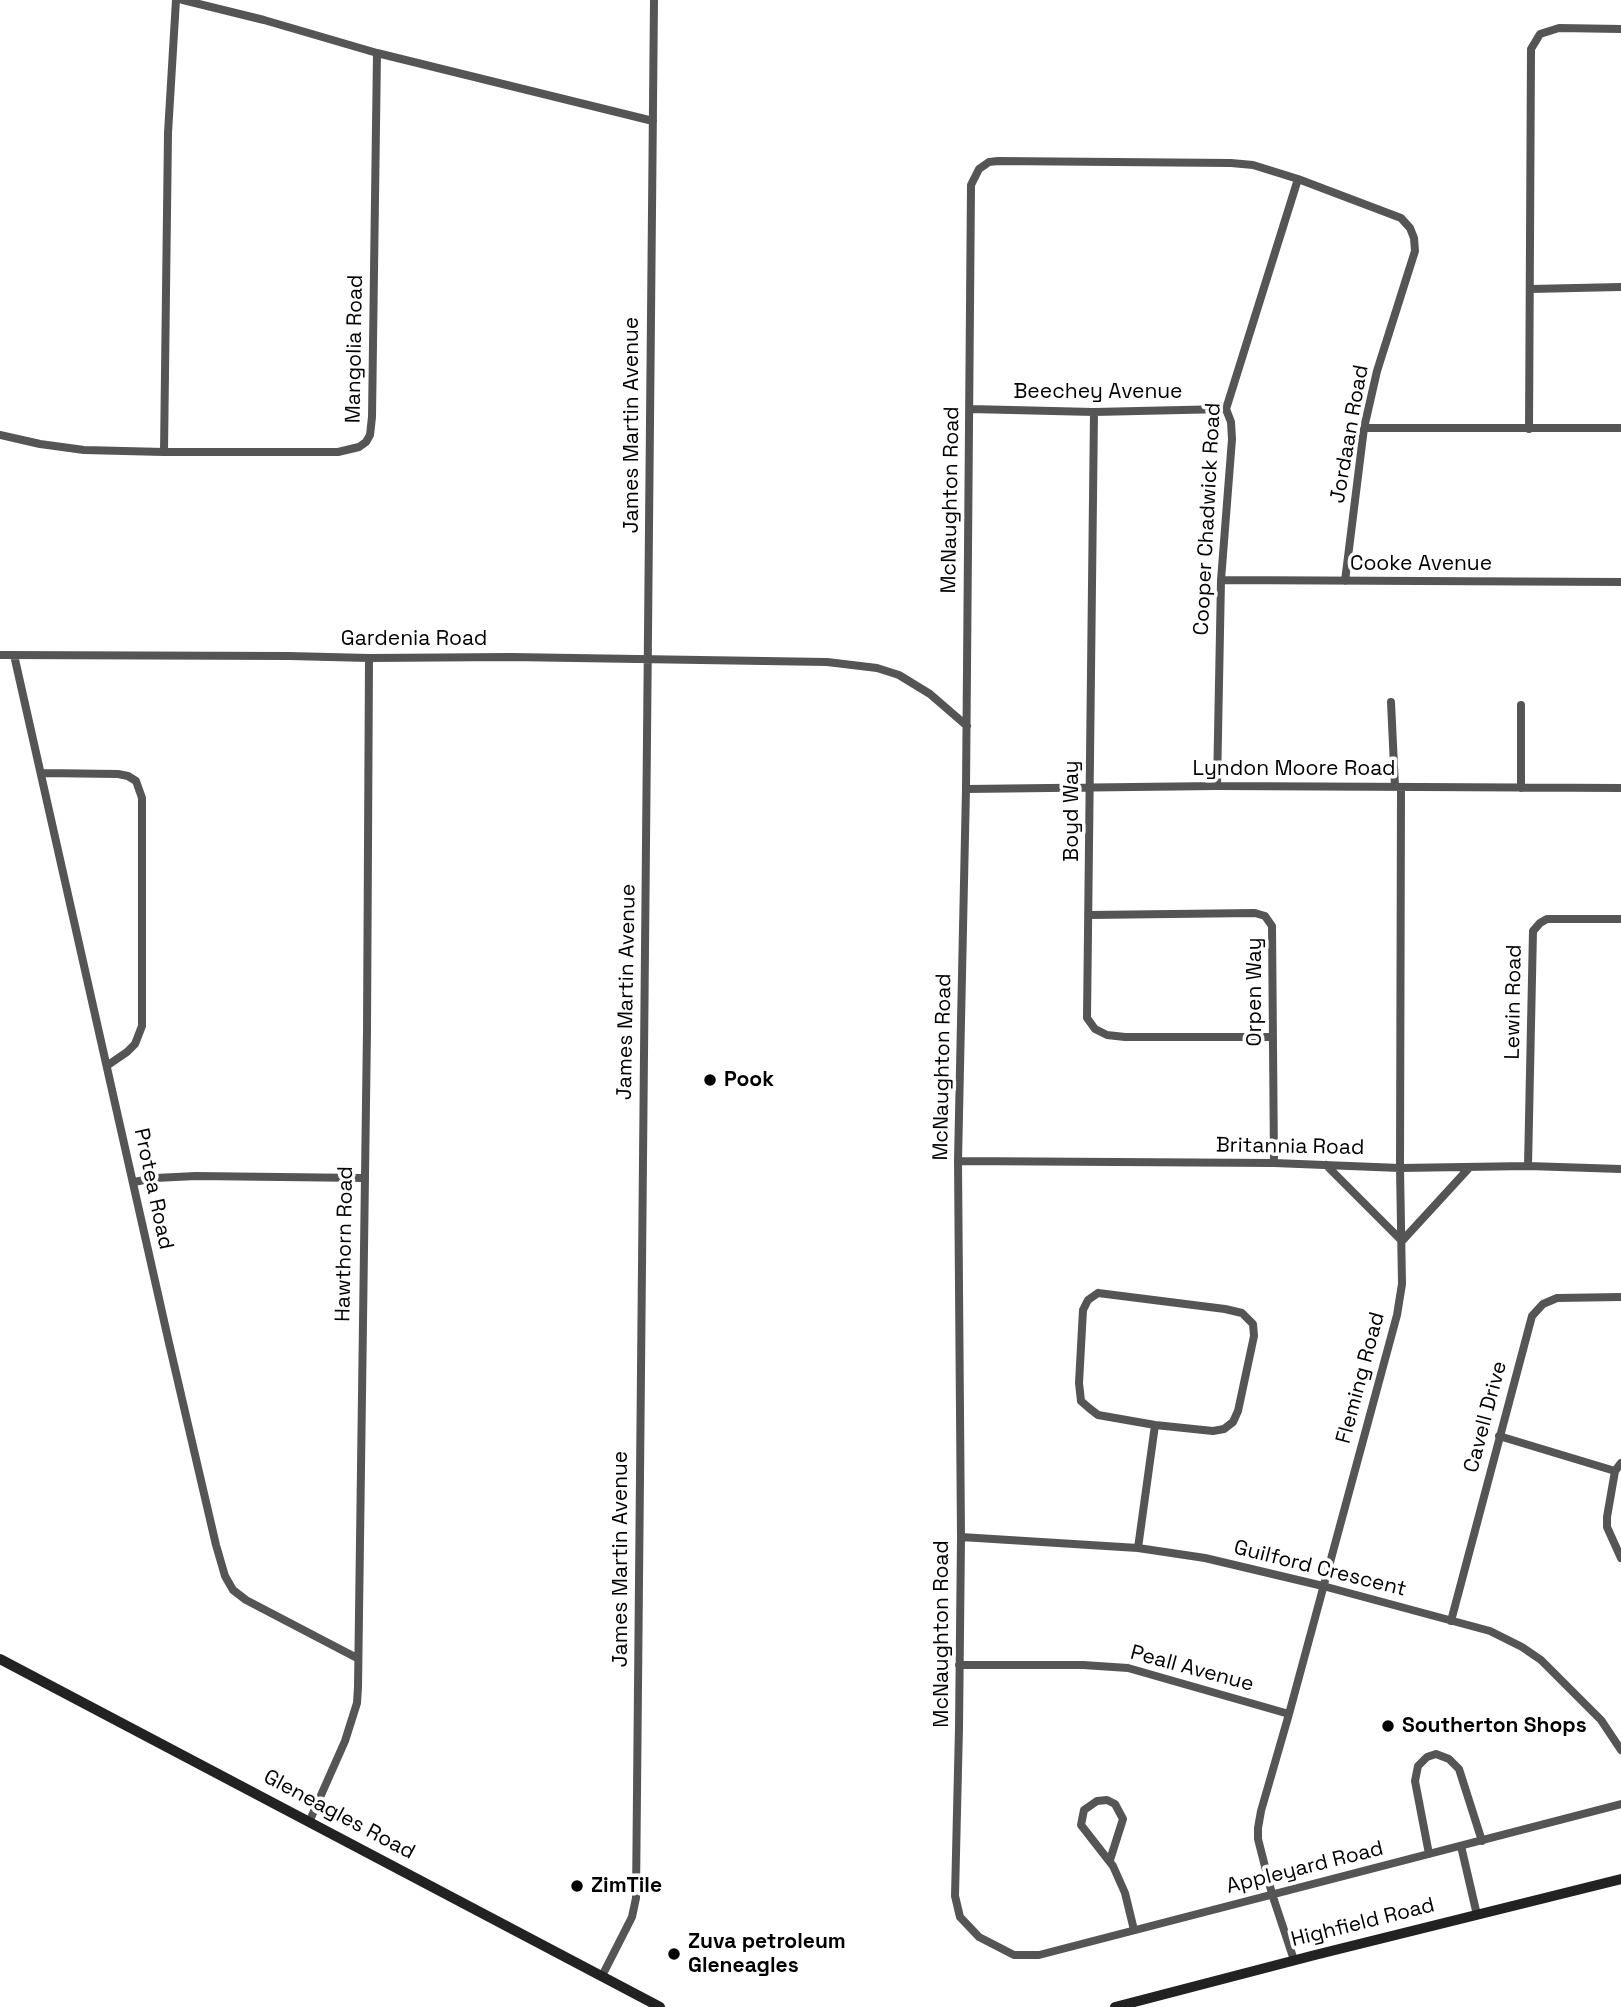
<!DOCTYPE html>
<style>
body{margin:0}
canvas{display:block;background:#fff}
</style>
<canvas width="1621" height="2007"></canvas>
<script>
const g = document.querySelector('canvas').getContext('2d');
g.lineJoin = 'round';
function shape(rows) {
  const path = new Path2D();
  for (const r of rows) {
    path.moveTo(r[0], r[1]);
    for (let i = 2; i < r.length; i += 2) path.lineTo(r[i], r[i + 1]);
  }
  return path;
}
function trace(path, color, width, dash) {
  g.strokeStyle = color;
  g.lineWidth = width;
  g.lineCap = dash ? 'butt' : 'round';
  g.setLineDash(dash || []);
  g.stroke(path);
}
function label(font, color, halo, rows, align = 'center') {
  g.font = font + ' "Space Grotesk",sans-serif';
  g.lineWidth = 7;
  g.setLineDash([]);
  g.textBaseline = 'middle';
  g.strokeStyle = halo;
  g.fillStyle = color;
  for (const [text, x, y, turn = 0] of rows) {
    g.save();
    g.translate(x, y);
    g.rotate((+turn || 0) * Math.PI / 180);
    g.textAlign = isNaN(turn) ? turn : align;
    if (halo) g.strokeText(text, 0, 0);
    g.fillText(text, 0, 0);
    g.restore();
  }
}
const street = shape([
 [183,0,264,20,377,53,653,121],
 [1530,289,1621,287],
 [970,409,1094,412,1226,409],
 [1094,412,1087,1018,1095,1029,1107,1035,1125,1037,1272,1037],
 [1364,428,1621,428],
 [1529,429,1531,49,1540,34,1559,28,1621,29],
 [0,435,40,444,84,450,164,452,338,452,359,447,366,442,370,435,372,417,377,53],
 [164,452,168,133,176,0],
 [1221,580,1621,582],
 [1345,581,1364,428,1377,371,1415,251,1414,238,1410,228,1401,218,1298,179,1253,165,1231,163,998,161,989,162,979,169,971,185,966,789,958,1161,961,1537,959,1728,955,1896,960,1917,979,1937,1014,1955,1039,1955,1621,1804],
 [0,655,289,656,369,658,511,657,827,662,877,668,899,675,930,694,967,726],
 [14,655,169,1343,216,1545,225,1576,233,1590,246,1600,357,1658],
 [1391,702,1395,787],
 [1521,705,1521,788],
 [41,773,118,774,128,776,136,781,142,798,142,1026,135,1044,127,1052,108,1065],
 [1217,786,1221,580,1232,439,1231,422,1226,409,1298,179],
 [966,789,1217,786,1621,788],
 [1089,915,1255,913,1265,916,1272,926,1274,1163],
 [958,1161,1274,1163,1400,1168,1528,1166,1621,1169],
 [1326,1165,1402,1241,1469,1168],
 [1528,1166,1533,931,1540,923,1547,919,1621,919],
 [134,1182,155,1178,196,1176,364,1178],
 [1098,1293,1225,1309,1242,1313,1253,1324,1254,1336,1238,1411,1233,1422,1224,1429,1213,1431,1155,1425,1098,1415,1089,1408,1081,1401,1079,1383,1083,1310,1088,1300,1098,1293],
 [1499,1436,1615,1471],
 [1621,1463,1615,1471,1607,1517,1607,1527,1621,1558],
 [961,1537,1138,1548,1205,1558,1323,1586,1490,1631,1522,1647,1541,1660,1601,1720,1621,1750],
 [1138,1548,1155,1425],
 [1451,1621,1532,1316,1543,1304,1557,1298,1621,1297],
 [959,1665,1083,1665,1128,1668,1289,1714],
 [310,1820,345,1741,357,1703,358,1687,367,1030,369,658],
 [1461,1846,1477,1915],
 [1429,1854,1415,1781,1418,1766,1427,1757,1436,1754,1449,1759,1459,1769,1482,1841],
 [1110,1860,1123,1819,1115,1804,1107,1800,1097,1801,1084,1810,1081,1825,1113,1866,1125,1893,1134,1930],
 [1294,1960,1272,1894,1258,1839,1258,1828,1261,1811,1289,1714,1397,1315,1402,1284,1400,1168,1401,787],
 [602,1976,632,1917,636,1898,654,0]
]);
const secondary = shape([
 [0,1659,660,2007],
 [1115,2007,1315,1955,1621,1879]
]);
const markers = [
 [710,1080,7,"#000"],
 [1388,1726,7,"#000"],
 [577,1886,7,"#000"],
 [674,1954,7,"#000"]
];
const streetNames = [
 ["Mangolia Road",355,349,-89],
 ["Beechey Avenue",1098,392],
 ["James Martin Avenue",632,425,-90],
 ["Jordaan Road",1350,434,-80],
 ["McNaughton Road",951,500,-89],
 ["Cooper Chadwick Road",1208,519,-87],
 ["Cooke Avenue",1421,564],
 ["Gardenia Road",414,639],
 ["Lyndon Moore Road",1294,769],
 ["Boyd Way",1072,811,-90],
 ["James Martin Avenue",627,992,-89],
 ["Orpen Way",1255,992,-90],
 ["Lewin Road",1514,1002,-89],
 ["McNaughton Road",943,1067,-89],
 ["Britannia Road",1290,1147,1],
 ["Protea Road",153,1189,78],
 ["Hawthorn Road",345,1244,-89],
 ["Fleming Road",1361,1378,-75],
 ["Cavell Drive",1486,1417,-75],
 ["James Martin Avenue",621,1559,-90],
 ["Guilford Crescent",1320,1569,14],
 ["McNaughton Road",942,1634,-90],
 ["Peall Avenue",1192,1669,15],
 ["Gleneagles Road",339,1815,28],
 ["Appleyard Road",1305,1868,-14],
 ["Highfield Road",1363,1923,-14]
];
const poiNames = [
 ["Pook",724,1080],
 ["Southerton Shops",1402,1726],
 ["ZimTile",591,1886],
 ["Zuva petroleum",688,1942],
 ["Gleneagles",688,1966]
];
trace(street, '#555', 8);
trace(secondary, '#222', 10);
for (const [x, y, r, color] of markers) {
  const dot = new Path2D();
  dot.arc(x, y, r, 0, 2 * Math.PI);
  g.fillStyle = color;
  g.fill(dot);
  trace(dot, '#fff', 2.5);
}
label('21px', '#000', '#fff', streetNames);
label('bold 21px', '#000', '#fff', poiNames, 'left');
</script>
